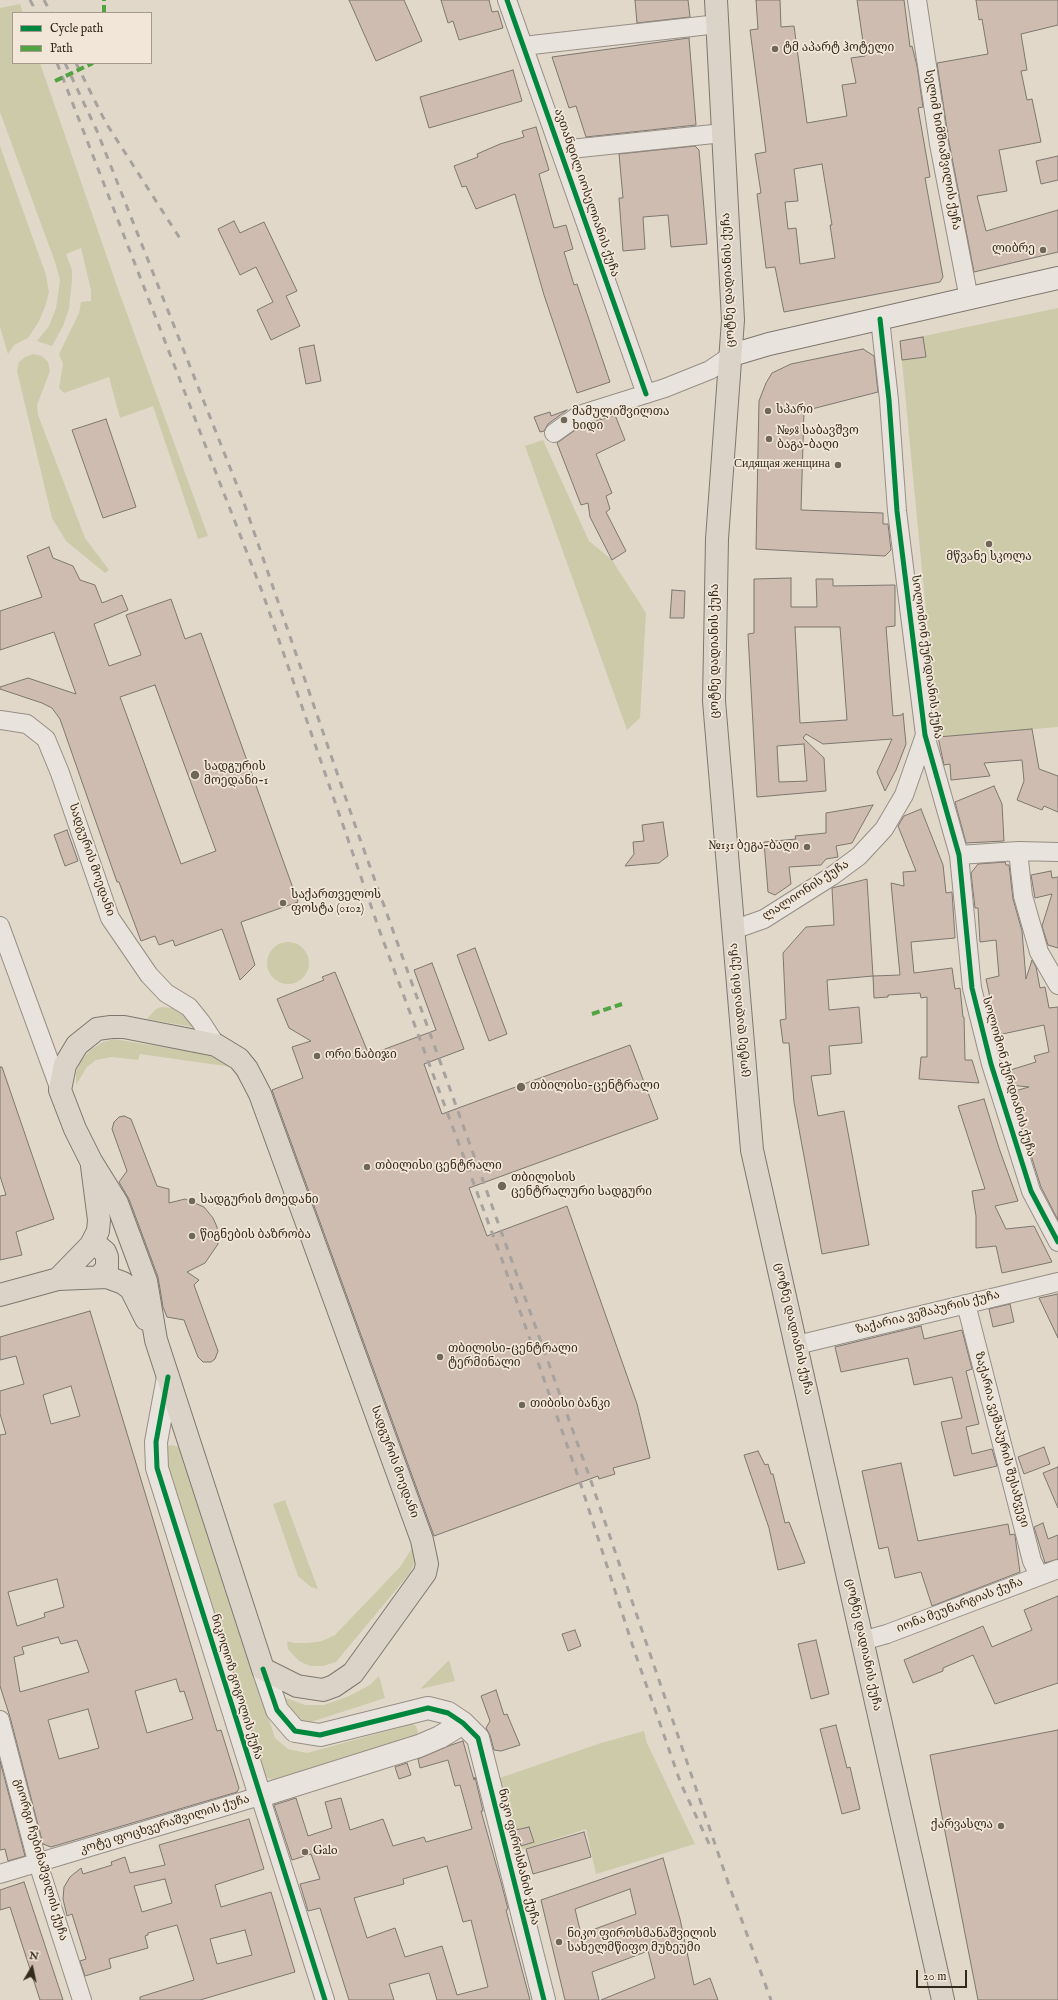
<!DOCTYPE html>
<meta charset="utf-8">
<style>
body{margin:0}
#map{position:relative;width:1058px;height:2000px;overflow:hidden;background:#e1d8ca;font-family:"IM FELL English",serif}
canvas{display:block}
.legend{position:absolute;left:12px;top:12px;width:140px;height:52px;box-sizing:border-box;background:#f1e6d7;border:1px solid #a59a8d;margin:0;padding:5px 7px;list-style:none;font-size:12px;color:#33291d}
.legend li{display:flex;align-items:center;gap:8px;height:20px}
.legend b{width:20px;border:1px solid #a59a8d}
.north{position:absolute;left:12px;top:1948px;width:40px;height:40px;-webkit-text-stroke:3px #f1e6d7;paint-order:stroke;rotate:9deg;font-size:11px;font-weight:700;line-height:16px;text-align:center;color:#33291d}
.north::after{content:'';display:block;margin:auto;width:14px;height:18px;background:#33291d;clip-path:polygon(50% 0,100% 100%,50% 72%,0 100%)}
.scale{position:absolute;left:916px;top:1970px;width:51px;height:18px;box-sizing:border-box;border:2px solid #33291d;border-top:0;padding-left:5px;font-size:12px;line-height:14px;white-space:nowrap;color:#33291d;-webkit-text-stroke:3px #f1e6d7;paint-order:stroke}
</style>
<div id="map">
<canvas width="1058" height="2000"></canvas>
<ul class="legend">
<li><b style="height:5px;background:#00873e"></b>Cycle path</li>
<li><b style="height:5px;background:#52a341"></b>Path</li>
</ul>
<div class="north">N</div>
<div class="scale">20 m</div>
</div>
<script>
const g = document.querySelector('canvas').getContext('2d');
g.lineJoin = 'round';
function fillPath(path, color) {
  g.fillStyle = color;
  g.fill(path, 'evenodd');
}
function shape(rows) {
  const path = new Path2D();
  for (const r of rows) {
    if (r.length === 3) {
      path.moveTo(r[0] + r[2], r[1]);
      path.arc(r[0], r[1], r[2], 0, 2 * Math.PI);
      continue;
    }
    path.moveTo(r[0], r[1]);
    for (let i = 2; i < r.length; i += 2) path.lineTo(r[i], r[i + 1]);
  }
  return path;
}
function trace(path, color, width, dash) {
  g.strokeStyle = color;
  g.lineWidth = width;
  g.lineCap = dash ? 'butt' : 'round';
  g.setLineDash(dash || []);
  g.stroke(path);
}
function label(font, color, halo, rows, align = 'center') {
  g.font = font + ' "IM FELL English","Noto Serif Georgian",serif';
  g.lineWidth = 3.5;
  g.setLineDash([]);
  g.textBaseline = 'middle';
  g.strokeStyle = halo;
  g.fillStyle = color;
  for (const [text, x, y, turn = 0] of rows) {
    g.save();
    g.translate(x, y);
    g.rotate((+turn || 0) * Math.PI / 180);
    g.textAlign = isNaN(turn) ? turn : align;
    if (halo) g.strokeText(text, 0, 0);
    g.fillText(text, 0, 0);
    g.restore();
  }
}
const green = shape([
 [20,4,23,13,13,13,13,63,40,63,118,289,208,536,198,539,153,406,120,418,109,377,64,393,59,388,63,364,59,354,79,313,81,302,91,301,91,290,81,248,66,254,72,270,72,281,69,309,63,326,52,346,37,341,49,326,56,308,60,280,55,262,0,112,0,8],
 [0,146,46,275,49,292,45,307,38,323,28,338,14,345,8,354,0,327],
 [1058,308,1058,727,938,737,900,341],
 [33,354,42,356,48,362,50,371,37,405,38,415,85,538,109,570,105,573,66,541,52,518,17,371,19,362,25,357],
 [543,440,589,541,612,560,646,613,640,718,627,730,525,446],
 [288,963,21],
 [162,1007,174,1008,183,1012,198,1028,147,1019,156,1009],
 [114,1039,222,1057,232,1067,140,1054,138,1060,112,1057,96,1060,87,1067,76,1085,76,1073,81,1061,90,1050,103,1042],
 [172,1445,179,1447,275,1738,288,1749,307,1753,412,1724,416,1726,418,1732,417,1736,275,1781,261,1775,158,1455,165,1447],
 [285,1500,318,1589,311,1587,298,1576,273,1504],
 [416,1542,415,1562,410,1573,336,1662,323,1666,310,1666,299,1661,288,1649,287,1641,294,1643,308,1643,322,1641,335,1635,400,1567],
 [449,1660,455,1681,420,1689],
 [379,1676,385,1698,305,1724,292,1717,286,1698,305,1705,324,1705,349,1696,370,1685],
 [644,1731,647,1743,695,1844,596,1874,586,1829,515,1852,497,1779,601,1743]
]);
const building = shape([
 [349,0,404,0,422,41,376,61,349,0],
 [441,0,489,0,492,12,498,11,503,28,459,40,453,21,448,23,441,0],
 [635,0,688,0,690,17,637,23,635,0],
 [756,0,780,0,781,27,794,26,807,123,847,116,842,85,856,83,851,58,865,56,857,0,904,0,910,47,912,46,917,66,923,107,918,108,930,177,925,178,943,277,940,282,784,312,775,267,766,268,757,194,761,193,755,154,766,152,750,30,758,29,756,0],
 [822,164,832,225,830,225,835,258,800,264,796,228,788,229,785,202,798,201,794,169,822,164],
 [976,0,1058,0,1058,25,1021,34,1027,70,1021,71,1027,100,1032,99,1041,142,999,150,1007,191,977,196,986,231,1058,210,1058,252,974,272,949,142,937,63,988,54,982,19,979,20,976,0],
 [689,38,696,125,586,137,576,106,569,108,552,57,689,38],
 [513,70,522,101,429,128,420,97,513,70],
 [536,127,549,170,539,174,554,228,566,225,573,249,564,252,574,285,577,284,610,382,577,393,544,295,515,194,476,209,466,186,462,187,454,166,478,157,477,154,500,144,524,137,522,131,536,127],
 [695,146,699,150,707,244,671,247,668,215,643,217,645,249,623,251,619,198,623,198,619,154,695,146],
 [1058,156,1058,180,1041,184,1036,161,1058,156],
 [234,221,240,233,264,222,297,291,286,296,300,326,271,340,257,310,273,302,256,267,240,275,218,229,234,221],
 [923,337,926,357,902,360,900,341,923,337],
 [314,345,321,381,306,384,299,348,314,345],
 [863,349,874,356,878,392,804,411,801,510,883,513,883,524,888,524,891,550,885,556,756,549,759,401,766,383,772,373,791,364,863,349],
 [567,410,548,424,544,431,540,432,534,417,550,412,551,416,567,410],
 [615,415,625,440,596,454,612,493,606,496,610,509,606,512,626,551,612,560,590,517,588,503,581,505,557,443,581,426,615,415],
 [106,419,136,507,103,518,72,430,106,419],
 [49,547,53,558,73,566,80,580,95,585,102,603,122,595,128,610,94,624,109,666,141,655,126,615,171,599,185,639,201,633,298,902,241,922,255,965,240,980,222,929,175,946,173,940,159,945,155,936,141,941,119,882,117,882,60,719,52,708,42,703,0,689,0,687,28,678,76,694,54,632,0,650,0,611,42,597,27,556,49,547],
 [155,685,216,851,181,864,120,697,155,685],
 [791,578,791,607,817,607,816,579,833,579,833,586,895,585,895,626,886,627,893,716,902,715,903,713,906,744,896,770,885,791,877,772,892,739,823,744,806,734,803,738,824,758,826,791,757,797,748,634,754,633,754,579,791,578],
 [795,627,840,627,847,720,800,723,795,627],
 [804,744,807,781,779,782,777,746,804,744],
 [672,590,685,591,684,618,670,618,672,590],
 [1032,729,1039,769,1058,776,1058,812,1044,806,1042,810,1017,800,1024,781,1022,760,984,763,990,776,951,780,950,764,944,765,938,737,1032,729],
 [994,786,1002,804,1004,841,966,843,955,802,994,786],
 [873,805,852,843,836,846,838,857,826,859,821,865,789,867,791,884,775,895,768,892,764,842,796,839,795,836,826,833,826,813,873,805],
 [921,809,943,865,946,893,952,892,955,938,911,942,914,973,952,968,955,989,960,988,963,1017,964,1017,965,1060,972,1060,979,1083,919,1079,921,1057,927,1057,927,997,921,998,920,993,888,995,888,997,874,998,873,976,827,980,829,1010,859,1007,862,1043,829,1046,831,1074,811,1076,818,1116,844,1111,869,1245,822,1254,794,1102,789,1043,783,1043,780,1020,786,1019,783,953,806,927,834,925,832,888,867,879,873,976,900,975,891,883,904,886,903,872,916,871,898,826,904,816,921,809],
 [663,822,668,856,659,863,625,866,634,854,633,842,644,841,642,825,663,822],
 [67,830,78,861,65,866,54,835,67,830],
 [1005,862,1006,865,1009,865,1013,899,1022,931,1026,979,1032,960,1036,967,1040,988,1045,987,1049,1008,1058,1007,1058,1220,1041,1187,1011,1092,1029,1087,1009,1085,1004,1072,1036,1062,1034,1056,1049,1052,1044,1025,998,1035,986,979,999,976,996,940,980,942,978,908,975,908,971,873,978,864,1005,862],
 [1051,871,1052,878,1058,877,1058,948,1048,945,1042,926,1052,894,1035,898,1031,875,1051,871],
 [475,948,507,1034,489,1041,457,955,475,948],
 [432,963,464,1049,424,1064,442,1114,630,1045,658,1119,469,1188,487,1236,567,1206,637,1404,650,1458,613,1468,615,1474,599,1479,598,1476,434,1536,272,1090,303,1078,292,1047,311,1041,289,1028,277,999,324,980,322,977,335,972,369,1055,436,1030,414,970,432,963],
 [0,1067,2,1067,54,1219,16,1232,22,1255,0,1260,0,1196,6,1195,0,1176,0,1067],
 [984,1099,999,1148,1018,1201,995,1206,1006,1229,1034,1226,1052,1262,1002,1273,996,1246,976,1248,976,1216,972,1191,985,1189,958,1106,984,1099],
 [124,1116,131,1119,157,1186,169,1189,169,1203,185,1199,204,1207,213,1218,217,1227,218,1244,205,1263,187,1272,199,1280,194,1285,218,1351,215,1359,211,1362,203,1362,198,1357,184,1320,167,1317,163,1307,158,1277,129,1199,119,1182,127,1171,112,1129,114,1122,119,1117,124,1116],
 [1058,1294,1058,1338,1039,1298,1058,1294],
 [1010,1304,1014,1322,993,1327,989,1309,1010,1304],
 [90,1311,217,1731,221,1730,239,1788,237,1792,51,1847,43,1844,10,1717,0,1686,0,1435,6,1434,0,1414,0,1391,24,1384,16,1356,0,1360,0,1337,90,1311],
 [71,1386,80,1416,51,1424,43,1395,71,1386],
 [57,1579,64,1607,44,1613,45,1617,17,1626,8,1592,57,1579],
 [58,1637,61,1644,77,1640,89,1672,20,1692,14,1657,24,1654,22,1647,58,1637],
 [176,1679,180,1692,184,1691,193,1719,147,1733,135,1691,176,1679],
 [88,1709,99,1748,59,1759,48,1720,88,1709],
 [921,1326,924,1339,962,1330,972,1369,966,1371,979,1424,966,1427,972,1454,992,1449,997,1466,954,1476,941,1422,962,1418,952,1377,914,1385,908,1358,841,1372,835,1347,921,1326],
 [1044,1447,1050,1464,1024,1474,1018,1457,1044,1447],
 [758,1451,765,1465,768,1464,771,1474,773,1474,785,1523,789,1522,805,1563,778,1570,769,1528,744,1455,758,1451],
 [901,1463,918,1541,1008,1524,1010,1535,1014,1534,1015,1536,1020,1572,932,1606,921,1572,895,1578,888,1547,879,1549,862,1471,901,1463],
 [1058,1467,1058,1508,1043,1473,1058,1467],
 [1043,1523,1048,1539,1058,1535,1058,1559,1045,1563,1034,1527,1043,1523],
 [1058,1596,1058,1683,995,1704,973,1655,943,1668,943,1671,913,1683,904,1660,983,1626,992,1647,1032,1630,1024,1610,1058,1596],
 [575,1630,581,1646,568,1651,562,1634,575,1630],
 [816,1640,829,1694,811,1699,798,1644,816,1640],
 [496,1690,504,1715,507,1714,520,1745,501,1751,494,1750,490,1735,486,1728,490,1721,481,1696,496,1690],
 [836,1725,847,1768,850,1767,860,1809,842,1814,820,1729,836,1725],
 [1058,1730,1058,2000,978,2000,930,1755,1058,1730],
 [463,1741,474,1780,475,1777,483,1811,481,1811,501,1882,508,1909,506,1910,530,2000,437,2000,429,1973,389,1984,394,2000,349,2000,320,1908,308,1911,300,1884,320,1879,311,1854,292,1860,274,1805,296,1798,308,1836,332,1828,325,1802,341,1798,350,1830,383,1819,393,1846,424,1837,426,1842,472,1829,460,1785,455,1786,448,1760,420,1768,418,1759,451,1745,463,1741],
 [447,1866,463,1922,471,1920,488,1987,457,1995,442,1946,405,1957,395,1928,367,1938,354,1898,404,1884,403,1879,447,1866],
 [0,1761,25,1856,8,1861,5,1849,0,1850,0,1761],
 [407,1763,411,1775,399,1779,395,1767,407,1763],
 [249,1819,264,1869,215,1885,221,1907,271,1892,295,1972,200,2000,140,2000,140,1997,194,1980,177,1925,148,1933,148,1935,145,1936,148,1948,109,1959,111,1968,85,1976,80,1961,86,1959,72,1914,67,1916,63,1899,64,1887,70,1877,81,1868,83,1874,112,1865,111,1862,125,1857,130,1873,165,1865,159,1845,249,1819],
 [165,1879,172,1903,142,1912,134,1886,165,1879],
 [245,1930,252,1955,217,1964,210,1939,245,1930],
 [529,1827,534,1842,521,1846,516,1830,529,1827],
 [584,1832,591,1857,533,1874,526,1849,584,1832],
 [663,1858,680,1919,694,1985,710,1978,718,2000,601,2000,655,1978,648,1951,592,1972,599,2000,565,2000,541,1900,663,1858],
 [630,1889,636,1914,581,1934,575,1909,630,1889],
 [24,1882,63,2000,40,2000,10,1907,0,1910,0,1890,24,1882]
]);
const minor = shape([
 [507,0,646,394],
 [917,0,939,144,969,299],
 [523,46,718,24],
 [561,150,723,133],
 [880,319,889,400,897,511,925,735,959,855,972,988,991,1064,1031,1191,1058,1242],
 [554,433,579,415,665,388,710,370,732,355],
 [0,720,27,724,46,739,60,773,110,918,149,975,166,993,189,1007,201,1022,216,1045],
 [1018,851,1023,896,1039,952,1058,985],
 [959,855,1018,851,1058,852],
 [0,926,60,1090],
 [733,930,764,919,832,876,859,856,884,829,904,795,925,735],
 [966,1304,1032,1561,1039,1575],
 [797,1345,1058,1282],
 [862,1641,887,1634,1058,1569],
 [0,1720,36,1857,82,2000],
 [0,1874,260,1796,325,2000]
]);
const tertiary = shape([
 [168,1377,156,1442,157,1468,260,1796,419,1746,440,1737,463,1723],
 [263,1669,277,1710,295,1731,320,1735,428,1708,448,1713,463,1723,478,1738,544,2000]
]);
const secondary = shape([
 [732,355,769,344,1058,278]
]);
const primary = shape([
 [716,0,733,320,717,539,714,701,752,1150,943,2000],
 [111,1027,124,1027,216,1045,239,1059,247,1069,260,1094,422,1540,427,1564,425,1573,353,1673,334,1686,323,1690,297,1686,263,1669,156,1340,146,1281,117,1203,91,1161,75,1129,60,1090,65,1065,77,1045,97,1029,111,1027],
 [91,1245,99,1247,105,1252,107,1257,107,1268,99,1277],
 [58,1279,91,1245,98,1231,99,1220,92,1166],
 [0,1295,58,1279,107,1277,123,1283,131,1289,146,1319]
]);
const rail = shape([
 [30,0,37,13],
 [44,0,51,13],
 [57,63,263,594,380,932,500,1254,580,1482,635,1653,658,1718,681,1784,712,1850],
 [65,63,97,131,244,503,355,825,591,1481,730,1888,771,2000],
 [76,63,106,123,181,240]
]);
const quiet = shape([
 [104,13,104,0],
 [55,81,93,63],
 [592,1014,622,1004]
]);
const cycleway = shape([
 [507,0,646,394],
 [880,319,889,400,897,511,925,735,959,855,972,988,991,1064,1031,1191,1058,1242],
 [168,1377,156,1442,157,1468,325,2000],
 [263,1669,277,1710,295,1731,320,1735,428,1708,448,1713,463,1723,478,1738,544,2000]
]);
const markers = [
 [775,49,4,"#70665a"],
 [1043,250,4,"#70665a"],
 [768,411,4,"#70665a"],
 [564,420,4,"#70665a"],
 [769,439,4,"#70665a"],
 [838,465,4,"#70665a"],
 [989,544,4,"#70665a"],
 [195,775,5,"#70665a"],
 [807,847,4,"#70665a"],
 [283,903,4,"#70665a"],
 [317,1056,4,"#70665a"],
 [521,1087,5,"#70665a"],
 [367,1167,4,"#70665a"],
 [502,1186,5,"#70665a"],
 [192,1201,4,"#70665a"],
 [192,1236,4,"#70665a"],
 [440,1357,4,"#70665a"],
 [522,1405,4,"#70665a"],
 [1001,1826,4,"#70665a"],
 [305,1852,4,"#70665a"],
 [559,1942,4,"#70665a"]
];
const poiNames = [
 ["ტმ აპარტ ჰოტელი",783,49],
 ["ლიბრე",1035,250,"right"],
 ["სპარი",776,411],
 ["მამულიშვილთა",572,413],
 ["ხიდი",572,427],
 ["№98 საბავშვო",777,432],
 ["ბაგა-ბაღი",777,446],
 ["Сидящая женщина",830,465,"right"],
 ["მწვანე სკოლა",989,558,"center"],
 ["სადგურის",204,768],
 ["მოედანი-1",204,782],
 ["№131 ბეგა-ბაღი",799,847,"right"],
 ["საქართველოს",291,896],
 ["ფოსტა (0102)",291,910],
 ["ორი ნაბიჯი",325,1056],
 ["თბილისი-ცენტრალი",530,1087],
 ["თბილისი ცენტრალი",375,1167],
 ["თბილისის",511,1179],
 ["ცენტრალური სადგური",511,1193],
 ["სადგურის მოედანი",200,1201],
 ["წიგნების ბაზრობა",200,1236],
 ["თბილისი-ცენტრალი",448,1350],
 ["ტერმინალი",448,1364],
 ["თიბისი ბანკი",530,1405],
 ["ქარვასლა",993,1826,"right"],
 ["Galo",313,1852],
 ["ნიკო ფიროსმანაშვილის",567,1935],
 ["სახელმწიფო მუზეუმი",567,1949]
];
const streetNames = [
 ["სელიმ ხიმშიაშვილის ქუჩა",942,150,80],
 ["ავთანდილ იოსელიანის ქუჩა",586,193,71],
 ["ცოტნე დადიანის ქუჩა",729,280,-92],
 ["ცოტნე დადიანის ქუჩა",716,651,-90],
 ["სოლომონ ქურდიანის ქუჩა",926,657,82],
 ["სადგურის მოედანი",91,860,71],
 ["ლალიონის ქუჩა",806,891,-33],
 ["ცოტნე დადიანის ქუჩა",740,1010,-95],
 ["სოლომონ ქურდიანის ქუჩა",1008,1077,74],
 ["ზაქარია ვეშაპურის ქუჩა",928,1313,-14],
 ["ცოტნე დადიანის ქუჩა",793,1329,77],
 ["ზაქარია ვეშაპურის შესახვევი",1001,1440,75],
 ["სადგურის მოედანი",394,1462,70],
 ["იონა მეუნარგიას ქუჩა",960,1606,-21],
 ["ცოტნე დადიანის ქუჩა",863,1645,78],
 ["ნიკოლოზ გოგოლის ქუჩა",236,1687,73],
 ["კოტე ფოცხვერაშვილის ქუჩა",165,1825,-17],
 ["ნიკო ფიროსმანის ქუჩა",518,1857,76],
 ["გიორგი ჩუბინაშვილის ქუჩა",40,1860,74]
];
fillPath(green, '#cdcaaa');
fillPath(building, '#cfbcb1');
trace(building, '#7d776f', 1);
trace(minor, '#968f86', 20);
trace(tertiary, '#968f86', 24);
trace(secondary, '#7d776f', 24);
trace(primary, '#7d776f', 24);
trace(minor, '#e8e3dc', 18);
trace(tertiary, '#e8e3dc', 22);
trace(secondary, '#e8e3dc', 22);
trace(primary, '#dbd3c7', 22);
trace(rail, '#a7a29d', 3, [7, 7]);
trace(quiet, '#52a341', 4, [8, 4]);
trace(cycleway, '#00873e', 5);
for (const [x, y, r, color] of markers) {
  const dot = new Path2D();
  dot.arc(x, y, r, 0, 2 * Math.PI);
  g.fillStyle = color;
  g.fill(dot);
  trace(dot, '#f1e6d7', 1.5);
}
label('12px', '#33291d', '#f1e6d7', poiNames, 'left');
label('12px', '#33291d', '#f1e6d7', streetNames);
</script>
